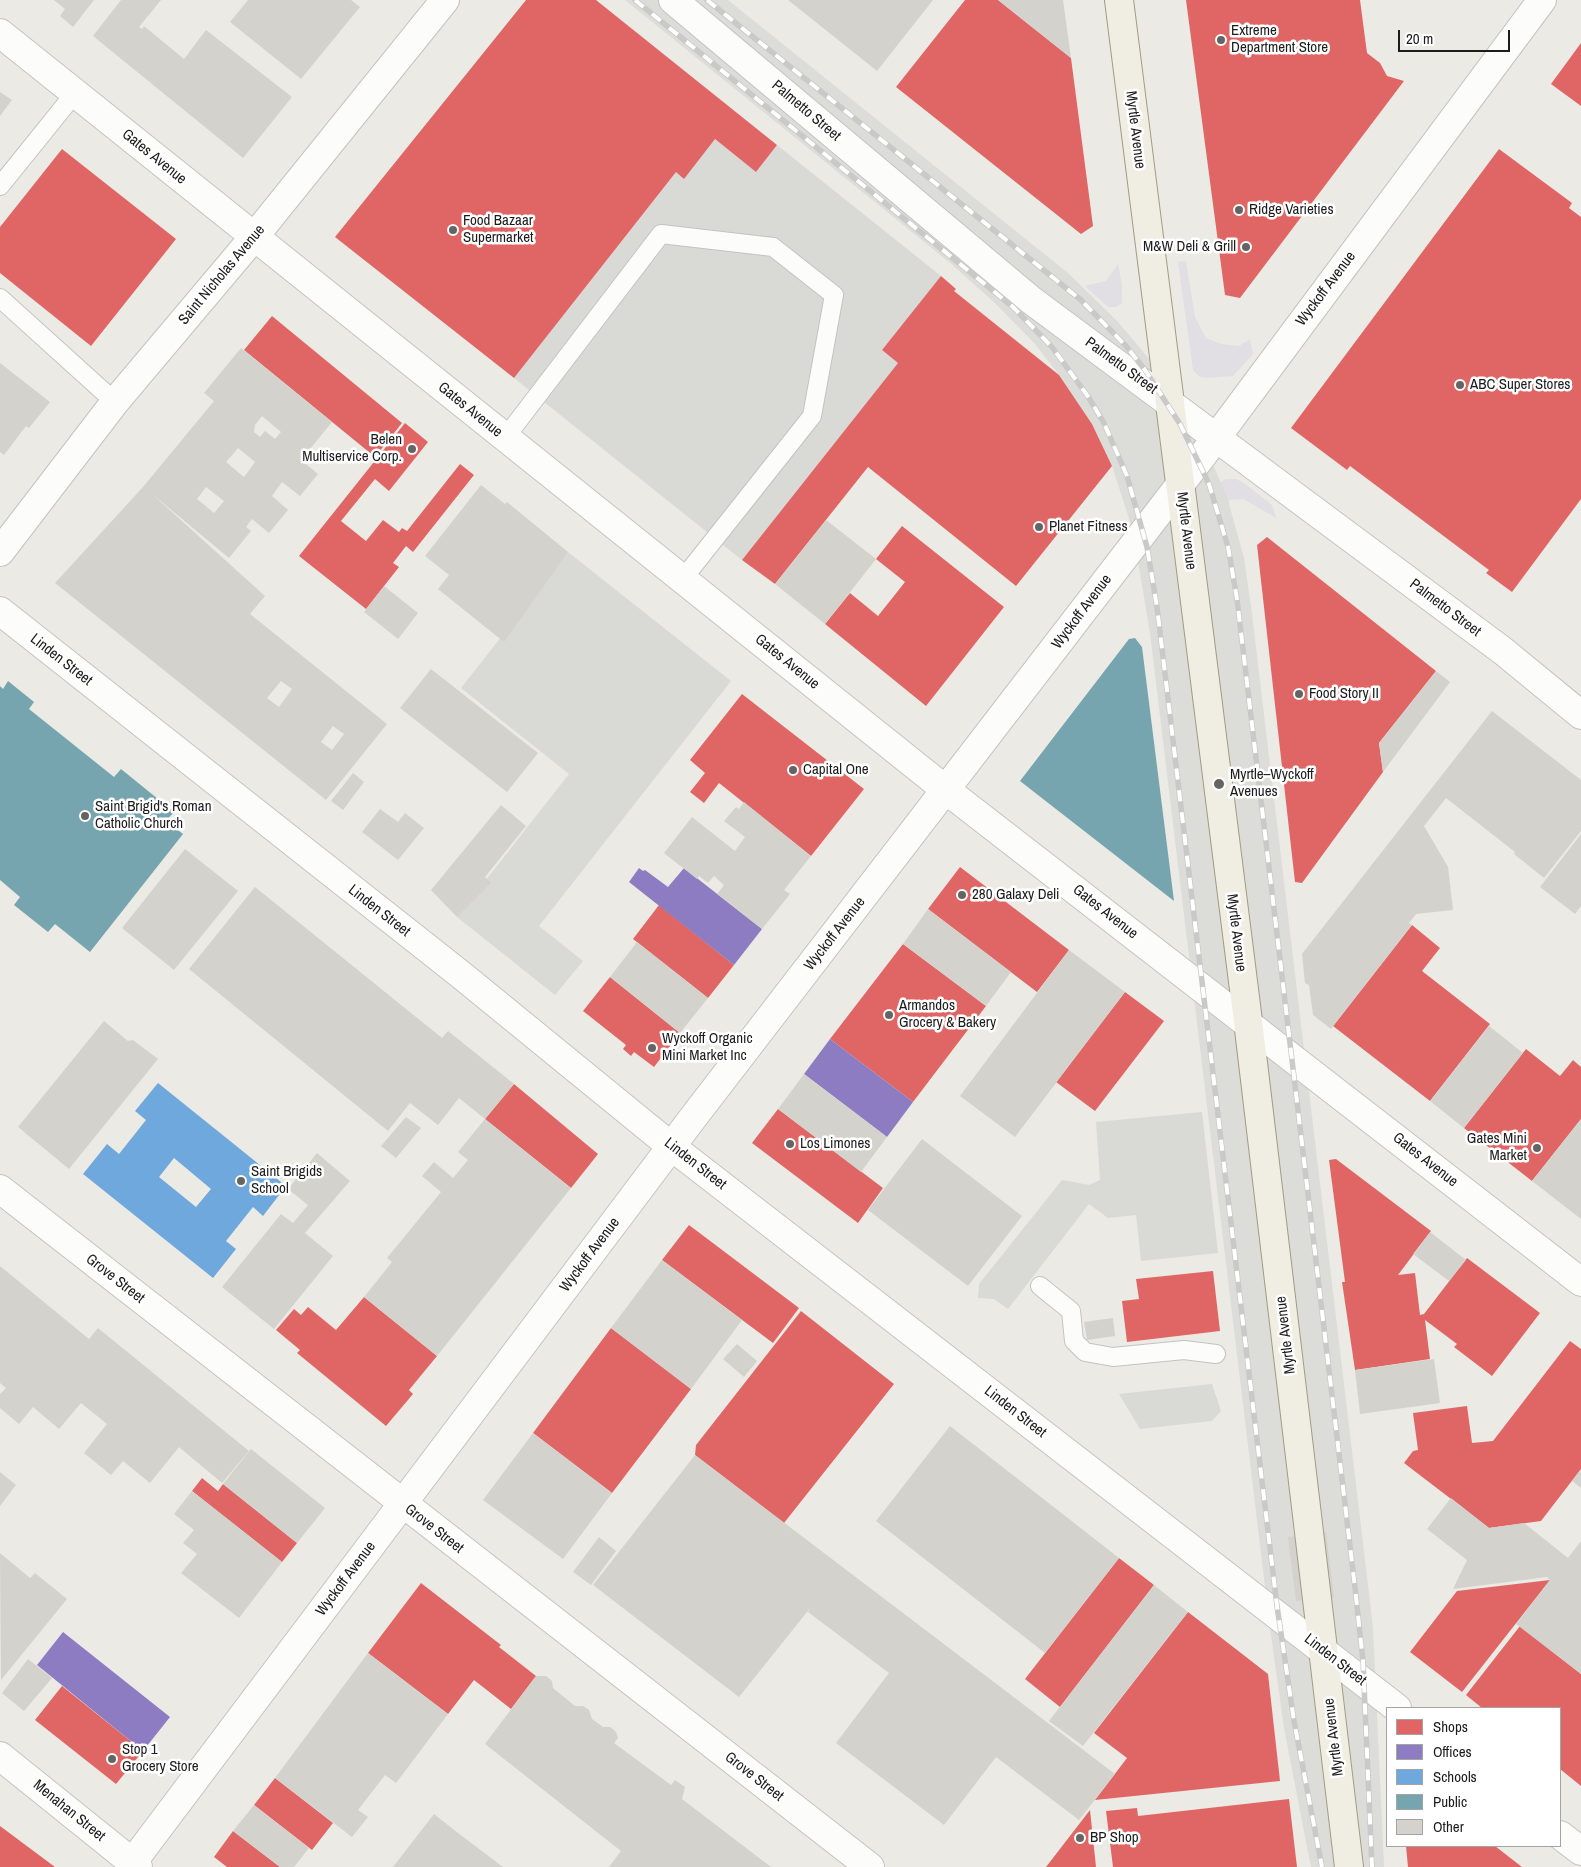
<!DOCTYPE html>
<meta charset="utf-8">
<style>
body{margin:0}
#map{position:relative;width:1581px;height:1867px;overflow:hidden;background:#ebeae4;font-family:"Archivo Narrow",sans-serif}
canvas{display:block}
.legend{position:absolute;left:1386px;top:1707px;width:175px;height:140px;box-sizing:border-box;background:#fff;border:1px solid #a4a4a4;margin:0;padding:6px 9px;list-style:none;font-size:15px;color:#1c1c1c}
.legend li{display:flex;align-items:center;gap:10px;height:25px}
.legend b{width:25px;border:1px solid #a4a4a4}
.scale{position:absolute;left:1398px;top:30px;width:112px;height:22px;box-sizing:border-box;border:2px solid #1c1c1c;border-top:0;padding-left:6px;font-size:15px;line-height:18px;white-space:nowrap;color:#1c1c1c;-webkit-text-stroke:4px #fff;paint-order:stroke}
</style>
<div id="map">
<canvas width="1581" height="1867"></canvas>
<ul class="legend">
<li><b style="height:14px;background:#e06666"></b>Shops</li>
<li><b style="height:14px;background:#8e7cc3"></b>Offices</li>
<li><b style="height:14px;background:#6fa8dc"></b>Schools</li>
<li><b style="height:14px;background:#76a5af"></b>Public</li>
<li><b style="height:14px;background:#d4d2cc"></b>Other</li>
</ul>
<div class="scale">20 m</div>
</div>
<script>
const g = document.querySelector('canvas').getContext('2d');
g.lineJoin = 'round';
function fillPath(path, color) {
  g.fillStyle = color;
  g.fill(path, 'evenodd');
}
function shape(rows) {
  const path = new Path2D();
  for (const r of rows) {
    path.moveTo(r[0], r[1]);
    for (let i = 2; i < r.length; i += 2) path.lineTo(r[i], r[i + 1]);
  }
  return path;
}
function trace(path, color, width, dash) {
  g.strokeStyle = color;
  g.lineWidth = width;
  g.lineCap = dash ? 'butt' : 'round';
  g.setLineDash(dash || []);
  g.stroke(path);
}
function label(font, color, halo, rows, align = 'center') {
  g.font = font + ' "Archivo Narrow",sans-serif';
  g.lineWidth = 5;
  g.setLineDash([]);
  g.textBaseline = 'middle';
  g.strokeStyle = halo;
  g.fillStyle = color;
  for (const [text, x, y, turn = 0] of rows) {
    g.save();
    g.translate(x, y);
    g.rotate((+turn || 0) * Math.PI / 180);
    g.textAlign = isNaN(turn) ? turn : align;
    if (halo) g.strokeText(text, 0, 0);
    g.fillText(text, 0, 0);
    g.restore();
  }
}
const parking = shape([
 [715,139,756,172,777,145,941,276,882,350,898,363,742,560,514,378,676,172],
 [568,552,731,681,539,926,583,961,555,995,457,917,569,774,461,688],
 [1202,1112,1218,1253,1141,1261,1136,1215,1108,1218,1089,1204,1008,1309,994,1299,978,1298,979,1284,1062,1180,1089,1185,1100,1180,1096,1122],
 [1212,1384,1221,1411,1212,1421,1140,1429,1119,1394]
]);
const plaza = shape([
 [1186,261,1195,317,1206,338,1221,344,1239,346,1250,339,1253,354,1233,376,1207,378,1200,377,1193,370,1178,262],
 [1118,264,1122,285,1122,303,1116,307,1108,307,1085,286,1106,281],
 [1226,479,1236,479,1244,483,1272,505,1276,518,1243,499,1230,500,1224,509,1217,484]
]);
const pier = shape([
 [625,0,728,0,1068,273,1118,322,1166,379,1209,455,1227,497,1244,558,1252,614,1373,1627,1384,1867,1311,1867,1308,1852,1284,1728,1270,1628,1150,633,1133,531,1112,466,1092,424,1059,375,1035,344,995,303,949,262]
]);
const shops = shape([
 [526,0,596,0,777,145,756,172,715,139,684,179,676,172,514,378,335,237],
 [965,0,998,0,1071,58,1093,226,1081,234,896,87],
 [1186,0,1360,0,1367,53,1380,63,1387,76,1404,81,1240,298,1225,295],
 [1581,43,1581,106,1551,84],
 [62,149,176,239,91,346,0,273,0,227],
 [1499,149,1572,203,1569,208,1581,217,1581,499,1512,592,1486,573,1489,570,1350,466,1347,470,1291,428],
 [941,276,956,289,954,291,1059,375,1092,424,1112,466,1016,586,868,467,775,584,742,560,898,363,882,350],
 [272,316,402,423,375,457,244,350],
 [405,423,428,442,389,491,375,479,341,521,366,541,383,520,399,532,402,528,407,531,460,464,474,475,413,552,406,546,393,563,399,567,366,609,299,556],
 [902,526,1004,607,926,706,825,624,850,593,878,616,905,582,876,559],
 [1267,537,1436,671,1379,743,1383,772,1302,883,1295,882,1257,545],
 [742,694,864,789,811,856,719,783,704,803,690,792,705,773,690,760],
 [960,867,1069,950,1037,992,928,909],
 [659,905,734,965,708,998,633,939],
 [1412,925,1440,948,1422,971,1490,1024,1430,1101,1333,1026],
 [903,944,986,1006,913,1102,830,1039],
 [610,977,680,1033,654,1067,634,1052,631,1056,623,1049,626,1045,583,1011],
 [1125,992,1164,1021,1095,1111,1056,1082],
 [1526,1049,1560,1076,1573,1060,1581,1067,1581,1119,1532,1181,1464,1128],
 [514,1084,598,1154,571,1188,485,1119],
 [778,1109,883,1188,858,1223,752,1143],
 [1336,1159,1431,1231,1398,1275,1415,1273,1420,1315,1424,1314,1467,1258,1540,1313,1492,1376,1454,1347,1457,1344,1425,1320,1430,1359,1355,1370,1342,1282,1345,1282,1329,1160],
 [689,1225,799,1308,773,1343,662,1260],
 [1213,1271,1220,1331,1127,1342,1122,1301,1139,1299,1136,1279],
 [364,1297,437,1356,409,1390,413,1394,386,1426,297,1353,300,1350,276,1330,294,1309,301,1315,308,1307,336,1330],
 [801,1311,894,1384,784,1523,695,1455,696,1445],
 [611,1328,691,1389,612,1493,533,1433],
 [1570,1341,1581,1349,1581,1469,1541,1521,1489,1528,1404,1463,1413,1451,1418,1450,1413,1413,1467,1406,1472,1443,1493,1441],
 [202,1478,218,1491,223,1484,297,1543,282,1562,192,1491],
 [1119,1558,1154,1585,1060,1707,1025,1679],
 [1550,1580,1462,1692,1410,1652,1457,1591],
 [421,1583,501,1645,499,1647,536,1676,511,1709,474,1680,448,1714,368,1653],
 [1188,1612,1268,1674,1280,1781,1095,1800,1127,1758,1094,1733],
 [1520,1626,1581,1674,1581,1786,1560,1769,1560,1708,1482,1708,1466,1695],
 [62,1686,143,1751,116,1784,35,1720],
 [275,1778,333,1823,312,1850,254,1805],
 [1289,1799,1297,1867,1113,1867,1106,1811,1137,1808,1138,1816],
 [1090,1810,1096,1867,1046,1867],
 [0,1826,55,1867,0,1867],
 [233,1831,280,1867,227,1867,214,1857],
 [1406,1846,1495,1846,1522,1867,1408,1867]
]);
const offices = shape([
 [639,868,643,871,645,870,668,887,684,868,762,929,734,965,629,882],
 [830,1039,913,1102,887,1137,804,1074],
 [63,1632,170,1717,143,1751,37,1665]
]);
const schools = shape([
 [158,1083,286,1186,263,1216,253,1207,226,1241,236,1249,213,1278,83,1174,107,1144,119,1154,146,1120,135,1111],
 [174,1158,211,1189,196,1207,159,1177]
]);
const public = shape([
 [1135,638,1142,647,1174,901,1020,781,1129,639],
 [8,681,34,702,29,709,114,777,121,769,174,812,166,821,183,834,90,952,55,924,48,932,14,905,20,897,0,880,0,686,3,689]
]);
const building = shape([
 [54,0,94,0,73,27,60,16,65,9],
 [121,0,161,0,139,27,142,29,144,26,184,59,206,30,292,97,243,158,93,36],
 [248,0,351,0,360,7,301,79,230,22],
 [788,0,933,0,877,71],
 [998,0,1063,0,1071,58],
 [0,92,12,100,0,116],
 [241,348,332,422,301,460,318,474,300,496,282,482,272,496,288,510,269,533,252,519,246,527,251,531,229,558,152,494,265,596,250,614,387,724,326,800,55,583,143,487,214,401,204,393],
 [262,416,281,432,275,439,265,431,260,437,254,432,255,425],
 [238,448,255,462,244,477,226,462],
 [206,487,224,501,214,513,197,499],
 [281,681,292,689,279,707,267,698],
 [333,726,344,734,332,750,321,742],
 [0,363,50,402,29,428,26,426,4,455,0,452],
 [481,485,505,504,507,502,568,552,504,642,438,589,449,575,425,556],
 [826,520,876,559,825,624,775,584],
 [384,586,418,613,398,639,364,612],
 [431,669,538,753,507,792,400,708],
 [1436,671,1450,682,1383,772,1379,743],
 [1492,711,1581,780,1581,831,1544,878,1514,854,1515,852,1446,798,1424,826,1448,867,1453,910,1416,914,1409,923,1412,925,1331,1029,1313,1015,1309,985,1305,983,1302,954],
 [353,773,364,782,343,810,331,801],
 [744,802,811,856,784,890,790,894,762,929,717,894,724,885,714,876,708,883,699,876,697,879,664,853,692,817,735,851,745,837,724,821,736,807,739,809],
 [501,805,526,826,485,877,491,883,457,917,431,890],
 [380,809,398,822,405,813,424,828,398,860,362,832],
 [1581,834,1581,906,1575,914,1540,887],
 [185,849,238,891,174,970,122,928],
 [255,887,442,1038,448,1031,514,1084,485,1119,459,1098,438,1125,410,1103,388,1131,189,969],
 [928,909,1011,972,986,1006,903,944],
 [637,942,708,998,680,1033,610,977],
 [1069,950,1125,992,1015,1137,960,1096],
 [104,1021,128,1041,133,1040,158,1059,69,1169,18,1127],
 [1489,1026,1523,1053,1464,1128,1430,1101],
 [804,1074,887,1137,861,1172,778,1109],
 [406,1117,421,1128,396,1158,381,1146],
 [485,1119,571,1188,437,1356,364,1297,392,1262,387,1258,441,1192,422,1176,434,1162,453,1178,468,1160,458,1152],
 [1581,1119,1581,1219,1532,1181],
 [922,1139,1022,1216,968,1286,868,1210],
 [317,1153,350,1181,305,1233,333,1256,274,1329,222,1287,281,1214,293,1223,308,1205,288,1189],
 [1430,1232,1466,1260,1449,1281,1413,1254],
 [662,1260,742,1320,691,1389,611,1328],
 [0,1266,89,1339,98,1328,249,1451,222,1483,179,1447,150,1483,123,1461,111,1475,84,1453,107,1424,81,1403,59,1429,33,1407,19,1424,0,1408,0,1394,6,1388,0,1383],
 [1113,1318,1115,1336,1087,1340,1084,1322],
 [737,1344,757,1361,744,1377,723,1359],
 [1434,1359,1440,1403,1360,1414,1355,1370],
 [950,1426,1119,1558,1045,1653,876,1521],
 [533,1433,612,1493,563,1559,483,1500],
 [251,1449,325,1508,297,1543,223,1484],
 [695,1455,1115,1774,1079,1820,996,1757,944,1825,836,1743,889,1673,808,1612,811,1607,739,1697,593,1585],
 [1581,1469,1581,1488,1572,1481],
 [0,1472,16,1485,0,1506],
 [192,1491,282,1562,239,1618,181,1573,197,1554,183,1543,194,1530,174,1514],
 [1451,1498,1489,1528,1524,1523,1568,1558,1581,1541,1581,1674,1516,1624,1550,1580,1547,1577,1453,1589,1467,1560,1427,1529],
 [1326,1532,1334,1597,1296,1601,1288,1537],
 [599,1537,616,1551,591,1585,573,1572],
 [0,1553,30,1578,35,1573,67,1599,1,1680],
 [1154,1585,1188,1612,1083,1746,1049,1721],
 [368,1653,448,1714,396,1783,385,1775,358,1810,368,1817,352,1837,275,1778],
 [28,1659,52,1678,24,1711,2,1693],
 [536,1676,546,1676,552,1681,553,1688,575,1706,583,1706,589,1710,592,1719,603,1727,610,1727,616,1732,618,1738,614,1743,671,1785,675,1780,685,1787,682,1799,771,1867,609,1867,621,1851,485,1744],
 [254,1805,309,1848,294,1867,280,1867,233,1831],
 [434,1814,458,1833,503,1867,393,1867]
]);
const lane = shape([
 [0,186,75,93],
 [0,298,115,402],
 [505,438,661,234,773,247,834,295,812,416,682,580],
 [1040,1286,1071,1311,1074,1341,1085,1352,1113,1357,1184,1350,1216,1354]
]);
const street = shape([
 [673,0,1031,300,1503,651,1581,715],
 [0,33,946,790,1581,1282],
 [0,552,115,402,254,237,445,0],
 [0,611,460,974,672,1147,1397,1708],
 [0,1189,870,1867],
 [0,1756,138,1867],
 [1560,1835,1581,1851],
 [129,1867,692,1119,1216,438,1542,0]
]);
const primary = shape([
 [1119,0,1248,1021,1349,1867]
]);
const rail = shape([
 [635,0,1013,307,1052,347,1087,395,1104,423,1127,476,1147,547,1157,607,1277,1606,1294,1721,1322,1867],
 [707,0,1081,300,1126,346,1145,370,1180,424,1209,484,1228,547,1237,599,1355,1588,1363,1661,1372,1867]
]);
const markers = [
 [1221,40,5,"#646462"],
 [1239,210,5,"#646462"],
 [453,230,5,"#646462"],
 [1246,247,5,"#646462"],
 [1460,385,5,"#646462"],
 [412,449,5,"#646462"],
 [1039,527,5,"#646462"],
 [1299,694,5,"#646462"],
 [793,770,5,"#646462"],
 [1219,784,6,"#646462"],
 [85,816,5,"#646462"],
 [962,895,5,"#646462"],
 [889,1015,5,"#646462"],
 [652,1048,5,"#646462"],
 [790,1144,5,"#646462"],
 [1537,1148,5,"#646462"],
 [241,1181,5,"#646462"],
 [112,1759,5,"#646462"],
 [1080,1838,5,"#646462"]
];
const poiNames = [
 ["Extreme",1231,31],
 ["Department Store",1231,48],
 ["Ridge Varieties",1249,210],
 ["Food Bazaar",463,221],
 ["Supermarket",463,238],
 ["M&W Deli & Grill",1236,247,"right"],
 ["ABC Super Stores",1470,385],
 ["Belen",402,440,"right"],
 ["Multiservice Corp.",402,457,"right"],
 ["Planet Fitness",1049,527],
 ["Food Story II",1309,694],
 ["Capital One",803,770],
 ["Myrtle–Wyckoff",1230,775],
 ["Avenues",1230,792],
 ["Saint Brigid's Roman",95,807],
 ["Catholic Church",95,824],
 ["280 Galaxy Deli",972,895],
 ["Armandos",899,1006],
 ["Grocery & Bakery",899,1023],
 ["Wyckoff Organic",662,1039],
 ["Mini Market Inc",662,1056],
 ["Gates Mini",1527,1139,"right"],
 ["Market",1527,1156,"right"],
 ["Los Limones",800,1144],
 ["Saint Brigids",251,1172],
 ["School",251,1189],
 ["Stop 1",122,1750],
 ["Grocery Store",122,1767],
 ["BP Shop",1090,1838]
];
const streetNames = [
 ["Palmetto Street",806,111,40],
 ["Myrtle Avenue",1135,130,83],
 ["Gates Avenue",154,157,39],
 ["Saint Nicholas Avenue",222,275,-50],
 ["Wyckoff Avenue",1326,289,-53],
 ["Palmetto Street",1121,366,36],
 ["Gates Avenue",470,410,39],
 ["Myrtle Avenue",1186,531,83],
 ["Palmetto Street",1445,608,37],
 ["Wyckoff Avenue",1082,612,-53],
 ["Linden Street",61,660,38],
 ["Gates Avenue",787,662,39],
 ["Linden Street",379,911,38],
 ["Gates Avenue",1105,912,38],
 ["Myrtle Avenue",1236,933,83],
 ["Wyckoff Avenue",835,934,-52],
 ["Gates Avenue",1425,1160,38],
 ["Linden Street",695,1164,38],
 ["Wyckoff Avenue",590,1255,-53],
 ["Grove Street",115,1279,38],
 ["Myrtle Avenue",1286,1335,-97],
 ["Linden Street",1015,1412,38],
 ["Grove Street",434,1529,38],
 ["Wyckoff Avenue",346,1579,-53],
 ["Linden Street",1335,1660,38],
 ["Myrtle Avenue",1334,1737,-97],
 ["Grove Street",754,1777,38],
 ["Menahan Street",69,1811,39]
];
fillPath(parking, '#d9d9d6');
fillPath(plaza, '#e1dfe4');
fillPath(pier, '#dcdcd9');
fillPath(shops, '#e06666');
fillPath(offices, '#8e7cc3');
fillPath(schools, '#6fa8dc');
fillPath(public, '#76a5af');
fillPath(building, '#d4d2cc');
trace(lane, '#c3c3c0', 20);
trace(street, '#c3c3c0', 30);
trace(primary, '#a19c81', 30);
trace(lane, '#fcfcfb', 18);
trace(street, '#fcfcfb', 28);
trace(primary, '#f0ede3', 28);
trace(rail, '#c9c9c8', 5.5);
trace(rail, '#fff', 4, [11]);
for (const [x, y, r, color] of markers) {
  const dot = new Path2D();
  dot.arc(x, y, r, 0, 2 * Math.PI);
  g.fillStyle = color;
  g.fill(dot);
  trace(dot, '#fff', 2);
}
label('15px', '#1c1c1c', '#fff', poiNames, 'left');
label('15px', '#1c1c1c', '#fff', streetNames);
</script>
